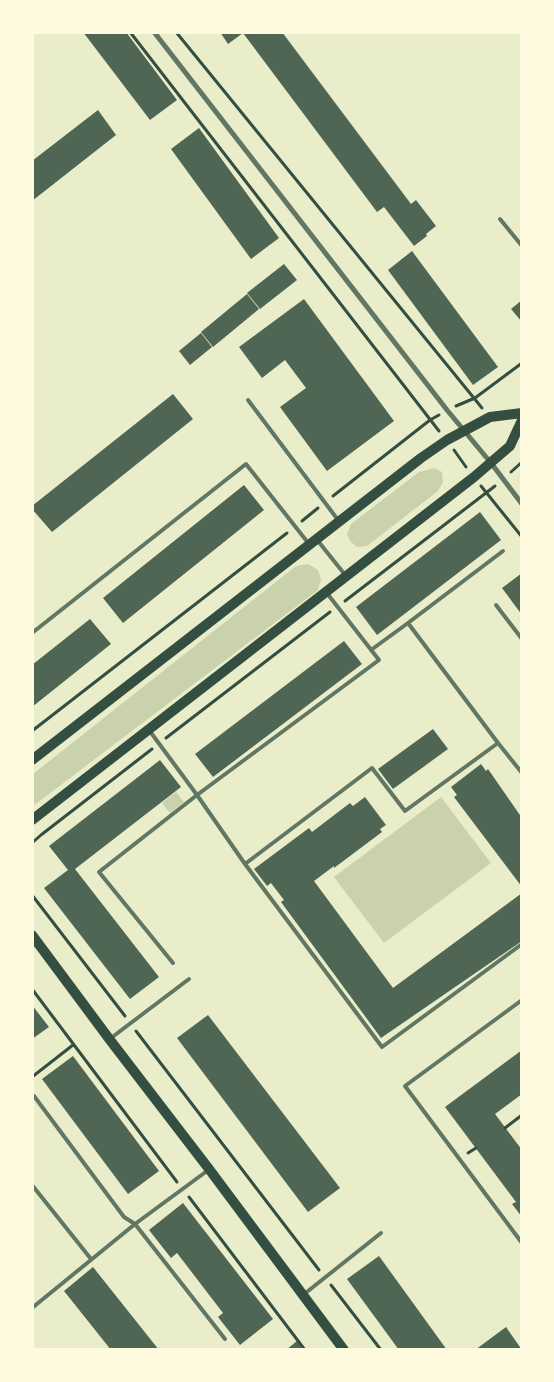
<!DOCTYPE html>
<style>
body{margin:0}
#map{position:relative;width:554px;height:1382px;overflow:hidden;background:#e9edc9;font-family:"Source Serif 4",serif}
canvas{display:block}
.frame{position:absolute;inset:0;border:34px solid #fefae0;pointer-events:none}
</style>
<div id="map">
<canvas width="554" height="1382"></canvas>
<div class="frame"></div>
</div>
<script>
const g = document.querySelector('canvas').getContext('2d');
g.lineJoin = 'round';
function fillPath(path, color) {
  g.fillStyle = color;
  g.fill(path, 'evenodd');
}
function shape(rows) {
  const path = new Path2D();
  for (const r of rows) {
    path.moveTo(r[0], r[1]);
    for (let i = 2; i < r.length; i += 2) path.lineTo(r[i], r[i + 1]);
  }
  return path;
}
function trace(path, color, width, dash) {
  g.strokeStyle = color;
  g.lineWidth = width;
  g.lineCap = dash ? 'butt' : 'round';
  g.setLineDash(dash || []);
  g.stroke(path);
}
const green = shape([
 [434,468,442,472,443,482,438,491,367,546,357,547,350,541,347,534,351,524,419,472],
 [308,564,318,570,321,579,318,590,33,806,33,774,296,566],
 [176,792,184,802,170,813,162,803],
 [441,797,491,863,384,943,334,877]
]);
const building = shape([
 [83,32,126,32,177,100,150,120],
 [220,32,282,32,411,204,416,200,436,226,426,234,427,236,414,246,384,207,377,212,243,33,228,44],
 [98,110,116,135,32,201,32,161],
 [199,128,279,238,251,259,171,149],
 [412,251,498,367,473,385,388,270],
 [284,264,297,280,260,309,247,293],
 [247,294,259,309,213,347,201,332],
 [304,299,394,421,327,471,280,407,306,388,285,360,262,378,239,347],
 [522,300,522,322,511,309],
 [201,333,212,347,190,365,179,351],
 [173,394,193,419,52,532,32,509,32,506],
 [244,485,264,510,123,623,103,598],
 [480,512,501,540,377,635,356,607],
 [522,573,522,615,502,588],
 [90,619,111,644,32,707,32,665],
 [344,641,362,664,213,777,195,754],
 [433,729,448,749,393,789,378,769],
 [160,760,181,787,75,869,159,977,130,999,44,888,68,870,49,846],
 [481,764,486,771,488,769,522,818,522,887,454,797,457,795,451,787],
 [365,797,386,825,380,829,382,832,334,868,334,866,314,881,393,988,522,893,522,941,381,1038,281,902,284,900,271,883,267,886,254,869,309,828,312,832,350,803,353,806],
 [32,1005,49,1027,32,1039],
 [208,1015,340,1188,308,1212,177,1038],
 [522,1050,522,1094,495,1114,522,1150,522,1217,512,1204,516,1202,445,1107],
 [73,1056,159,1171,128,1194,42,1079],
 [183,1203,273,1319,240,1345,218,1317,223,1313,177,1253,171,1258,149,1230],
 [379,1256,447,1350,399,1350,347,1279],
 [93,1267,159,1350,111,1350,64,1291],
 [506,1327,522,1350,475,1350],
 [297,1341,303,1350,286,1350]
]);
const path = shape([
 [130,32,439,431],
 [176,32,482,408],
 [456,406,475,398,522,363],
 [454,450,466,467],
 [511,472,522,462],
 [481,486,522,537],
 [333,496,430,420,439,415],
 [302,521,318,508],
 [345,601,495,486],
 [32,731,287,533],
 [166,738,330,612],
 [32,843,41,835,152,749],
 [32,895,125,1016],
 [32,989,177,1182],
 [136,1031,319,1270],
 [32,1077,73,1045],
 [505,1128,522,1115],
 [468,1153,476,1148],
 [189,1197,305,1350],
 [331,1285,381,1350]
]);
const service = shape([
 [500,219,522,246],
 [248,400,338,520],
 [318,541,346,576],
 [496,605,522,639],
 [408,623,503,551],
 [32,633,246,464,309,544],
 [371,650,408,623,498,743],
 [149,730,197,795,245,864,382,1047,522,944],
 [245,864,372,768,405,811,498,743,522,773],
 [173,963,99,872,197,795,379,660,326,592],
 [522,1000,405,1086,522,1243],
 [111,1038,189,979],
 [34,1096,124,1217,135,1224,225,1339],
 [32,1185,91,1259],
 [303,1295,381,1233],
 [32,1308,135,1224,207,1171]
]);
const minor = shape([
 [154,32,447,410,491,463,522,504]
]);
const secondary = shape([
 [32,760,421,458,447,440,490,417,522,413],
 [32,820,474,477,510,446,522,420],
 [32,935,110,1040,209,1169,344,1350]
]);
fillPath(green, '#cad2ad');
fillPath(building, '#4f6655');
trace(path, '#344e41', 3);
trace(service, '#617663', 4);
trace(minor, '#617663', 5);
trace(secondary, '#344e41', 10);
</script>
